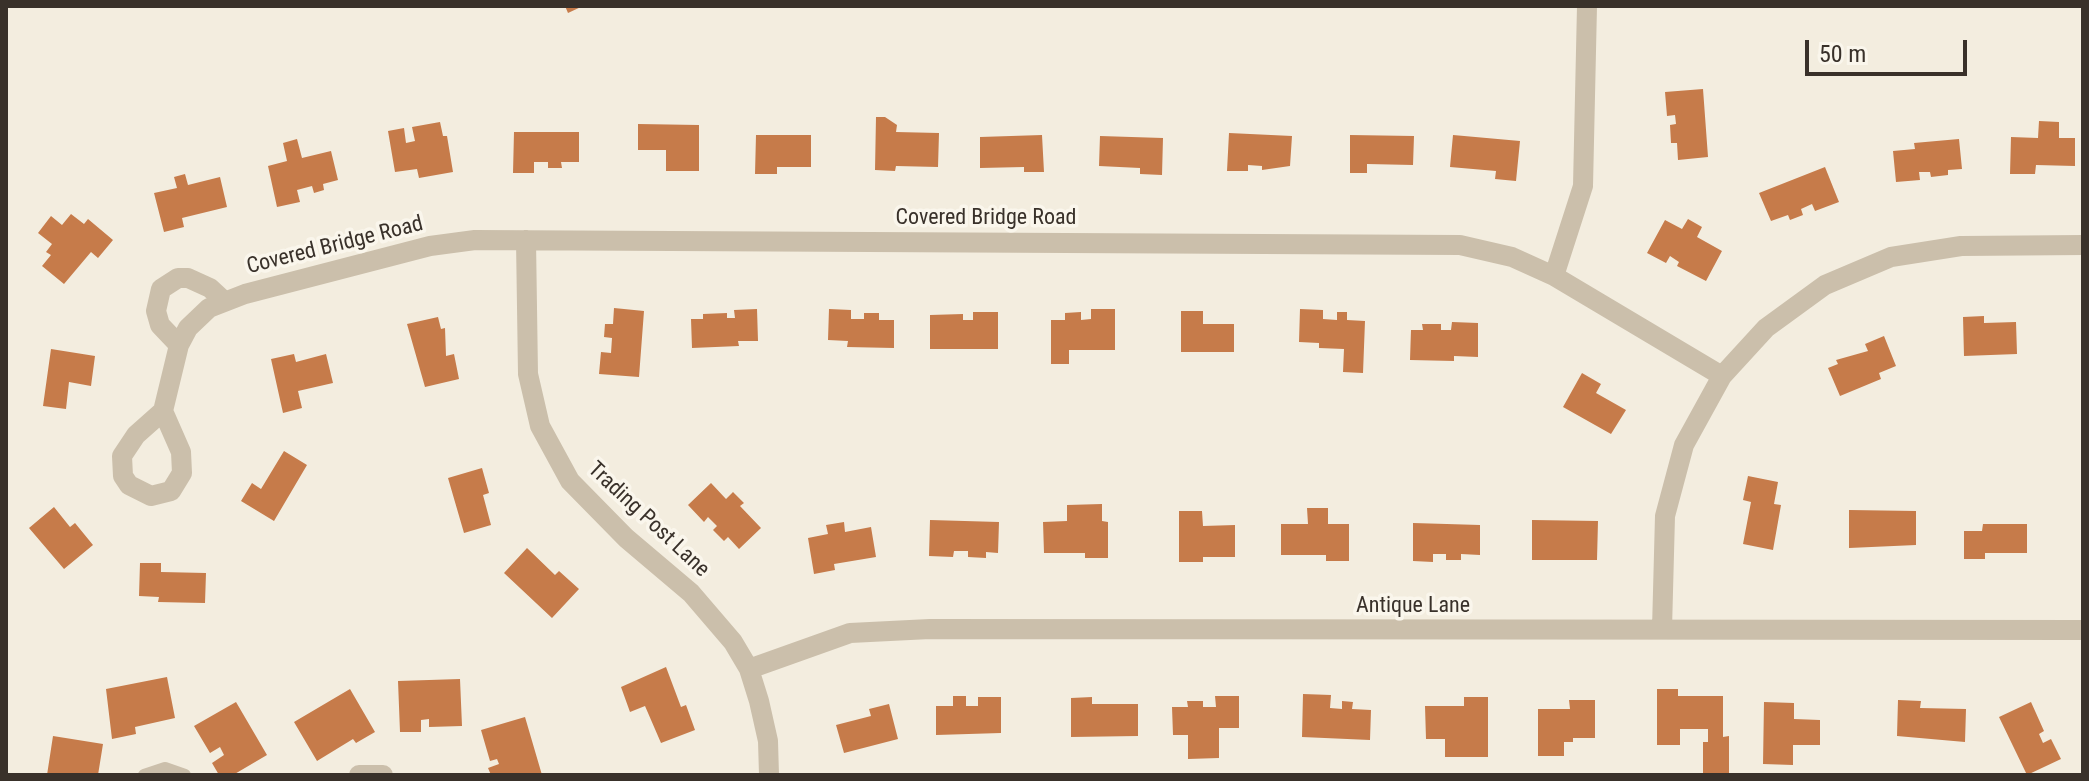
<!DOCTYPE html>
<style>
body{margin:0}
#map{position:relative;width:2089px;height:781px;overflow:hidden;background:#f3eddf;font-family:"Roboto Condensed",sans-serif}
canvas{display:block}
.frame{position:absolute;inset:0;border:8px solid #39312a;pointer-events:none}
.scale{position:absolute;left:1805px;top:40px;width:162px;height:36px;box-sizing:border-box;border:4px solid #39312a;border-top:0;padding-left:10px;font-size:24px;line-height:28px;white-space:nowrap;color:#39312a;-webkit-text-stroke:6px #faf6ec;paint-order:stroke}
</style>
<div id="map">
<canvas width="2089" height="781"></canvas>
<div class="frame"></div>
<div class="scale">50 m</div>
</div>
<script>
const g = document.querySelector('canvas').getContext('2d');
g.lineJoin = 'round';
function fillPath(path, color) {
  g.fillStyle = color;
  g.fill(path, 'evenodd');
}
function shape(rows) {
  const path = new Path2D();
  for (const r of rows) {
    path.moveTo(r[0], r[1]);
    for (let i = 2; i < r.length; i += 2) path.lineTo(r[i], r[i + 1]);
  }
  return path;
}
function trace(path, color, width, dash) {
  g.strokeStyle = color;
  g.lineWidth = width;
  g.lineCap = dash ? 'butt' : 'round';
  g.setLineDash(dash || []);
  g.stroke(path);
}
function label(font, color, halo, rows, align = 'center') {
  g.font = font + ' "Roboto Condensed",sans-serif';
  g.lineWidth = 7;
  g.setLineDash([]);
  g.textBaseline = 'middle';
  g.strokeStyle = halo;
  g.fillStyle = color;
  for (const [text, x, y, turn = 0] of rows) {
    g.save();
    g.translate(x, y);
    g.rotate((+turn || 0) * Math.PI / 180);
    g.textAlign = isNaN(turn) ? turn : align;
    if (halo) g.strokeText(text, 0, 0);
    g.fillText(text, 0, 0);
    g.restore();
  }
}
const building = shape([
 [565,6,583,6,568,13],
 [1703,89,1708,157,1678,160,1677,143,1671,143,1670,125,1676,124,1675,115,1667,116,1665,92],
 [876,117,885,117,897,125,896,132,939,133,938,167,896,166,895,171,875,170],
 [2039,121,2059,122,2059,138,2075,138,2075,166,2036,165,2035,174,2010,174,2011,137,2038,138],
 [440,122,443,136,447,136,453,172,419,178,417,169,395,172,388,131,404,128,406,143,415,141,412,127],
 [638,124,699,125,699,171,666,171,666,150,638,150],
 [514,132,579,132,579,162,561,162,562,168,548,168,548,162,534,162,534,173,513,173],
 [1229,133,1292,136,1290,166,1262,170,1262,166,1248,165,1248,171,1227,171],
 [756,135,811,135,811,167,777,167,777,174,755,174],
 [1042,135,1044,172,1024,172,1024,167,980,168,980,137],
 [1350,135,1414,136,1413,165,1367,164,1367,173,1350,173],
 [1453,135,1520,141,1516,181,1495,179,1496,171,1450,167],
 [1100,136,1163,138,1162,175,1140,174,1140,168,1099,166],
 [297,139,302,158,331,151,338,180,323,184,324,190,314,193,312,186,297,190,300,202,277,207,268,166,287,161,283,143],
 [1959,139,1962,169,1948,170,1948,175,1931,177,1930,172,1919,172,1920,180,1896,182,1893,151,1915,149,1914,143],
 [1825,167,1839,202,1815,211,1812,204,1801,209,1803,215,1790,220,1788,215,1771,221,1759,193],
 [185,174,188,185,220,177,227,207,182,218,184,227,164,232,154,193,177,188,174,177],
 [71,214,84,224,88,219,113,240,98,258,91,252,64,284,42,266,51,255,46,252,52,244,38,233,51,216,62,225],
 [1688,219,1702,227,1697,237,1722,251,1706,281,1677,266,1679,262,1670,256,1666,263,1647,253,1665,220,1682,229],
 [614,308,644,311,639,377,599,374,601,352,611,353,612,338,604,337,605,324,613,324],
 [757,309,758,341,738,341,739,346,692,348,691,319,703,319,703,314,727,313,727,318,735,318,734,310],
 [829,309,851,310,851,319,864,319,864,313,879,313,879,320,894,320,894,348,847,347,848,341,828,340],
 [1091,309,1115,309,1115,350,1069,350,1069,364,1051,364,1051,320,1065,320,1065,313,1081,312,1081,320,1091,319],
 [1300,309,1323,310,1323,319,1337,320,1337,312,1347,312,1347,320,1365,321,1363,373,1343,372,1344,349,1319,348,1319,343,1299,342],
 [1181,311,1203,311,1203,324,1234,324,1234,352,1181,352],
 [973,312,998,312,998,349,930,349,930,315,963,314,963,320,973,320],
 [1984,316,1984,323,2016,322,2017,354,1964,356,1963,317],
 [438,317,441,329,445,328,446,356,454,354,459,379,425,387,407,324],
 [1452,322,1478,323,1478,357,1454,356,1454,361,1410,360,1411,330,1423,330,1422,324,1441,324,1441,330,1451,330],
 [1884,336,1896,366,1879,373,1881,379,1840,396,1828,368,1838,364,1836,360,1868,351,1865,344],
 [51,349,95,356,91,386,69,382,66,409,43,406],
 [294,354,296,362,326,354,333,383,298,391,302,408,283,413,271,359],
 [1582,373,1601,384,1596,393,1626,410,1611,434,1563,407],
 [284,451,307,465,274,521,241,501,252,483,261,489],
 [482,468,489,493,483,495,491,525,464,533,448,478],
 [1748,476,1778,482,1774,504,1781,505,1773,550,1743,544,1751,502,1743,500],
 [711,483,726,499,733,492,744,503,740,506,761,528,739,549,728,537,724,541,713,530,717,526,708,517,704,522,688,505],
 [1102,504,1102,521,1108,522,1108,558,1085,558,1085,553,1044,553,1043,522,1067,521,1067,505],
 [54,507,70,527,75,523,93,545,64,569,29,528],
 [1307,508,1328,508,1328,524,1349,524,1349,561,1326,561,1326,555,1281,555,1281,524,1308,524],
 [1849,510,1916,511,1916,545,1849,548],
 [1179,511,1202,511,1203,526,1235,525,1235,557,1203,557,1203,562,1179,562],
 [930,520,999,522,998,553,986,552,986,558,968,557,968,551,954,551,953,557,929,556],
 [1532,520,1598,521,1597,560,1532,560],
 [844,522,845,532,871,527,876,557,834,564,835,570,814,574,808,538,828,534,826,525],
 [1413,523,1480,525,1480,555,1461,554,1461,560,1446,560,1446,554,1433,554,1433,562,1413,561],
 [1983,524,2027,524,2027,553,1985,553,1985,559,1964,559,1964,531,1982,531],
 [527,548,555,575,559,571,579,589,552,618,504,573],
 [140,563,161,563,161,572,206,573,205,603,158,602,159,597,139,596],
 [666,667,681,707,686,705,695,730,661,743,645,706,630,712,621,687],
 [167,677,175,718,135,727,136,734,112,739,106,689],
 [460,679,462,726,429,727,429,719,421,720,421,732,400,732,398,681],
 [350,689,375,732,356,743,353,739,317,761,294,722],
 [1657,689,1678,689,1678,696,1723,696,1723,737,1729,736,1729,775,1703,775,1703,742,1708,742,1708,729,1680,729,1680,745,1657,745],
 [1303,694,1331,695,1330,708,1342,709,1342,701,1353,702,1352,709,1371,710,1370,740,1302,737],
 [953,696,966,696,966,706,978,706,978,697,1001,697,1001,733,936,735,936,706,953,706],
 [1215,696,1239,696,1239,728,1219,728,1219,758,1188,759,1188,735,1173,735,1172,707,1188,707,1187,701,1203,701,1203,707,1216,707],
 [1092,697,1092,704,1138,704,1138,736,1071,737,1071,698],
 [1464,697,1488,697,1488,757,1445,757,1445,739,1426,739,1425,706,1464,706],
 [1569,700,1595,700,1595,738,1573,738,1573,742,1564,742,1564,756,1538,756,1538,709,1570,709],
 [1898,700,1921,701,1920,708,1966,709,1965,742,1897,736],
 [236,702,267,755,233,775,219,775,212,763,224,755,220,747,210,753,194,726],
 [1764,702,1794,703,1794,719,1820,720,1820,745,1793,745,1793,765,1763,764],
 [2031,702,2044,731,2039,734,2043,743,2051,739,2061,759,2027,775,1999,717],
 [889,704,898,739,844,753,836,725,871,716,869,709],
 [525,717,542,775,491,775,488,768,499,764,497,759,490,761,481,730],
 [53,736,103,744,98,775,47,775]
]);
const lane = shape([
 [144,775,165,768,185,775]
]);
const street = shape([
 [526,240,528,374,540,426,570,481,626,538,691,593,733,642,749,669,759,701,768,741,769,775],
 [1554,276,1583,186,1587,6],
 [179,345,160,325,156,311,161,289,178,278,188,278,210,288,223,300],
 [163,411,181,452,182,473,171,491,151,496,129,485,123,476,122,456,136,435,163,411,179,345,188,328,209,308,245,294,430,246,475,240,1460,245,1512,257,1554,276,1722,376],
 [1662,629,1665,516,1684,445,1722,376,1766,328,1825,285,1891,257,1961,246,2083,245],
 [749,669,850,633,930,629,2083,630],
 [359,775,383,775]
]);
const streetNames = [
 ["Covered Bridge Road",986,218],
 ["Covered Bridge Road",335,246,-14],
 ["Trading Post Lane",648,520,43],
 ["Antique Lane",1413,606]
];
fillPath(building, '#c67b4a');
trace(lane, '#cbbfab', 12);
trace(street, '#cbbfab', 20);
label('22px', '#39312a', '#faf6ec', streetNames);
</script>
